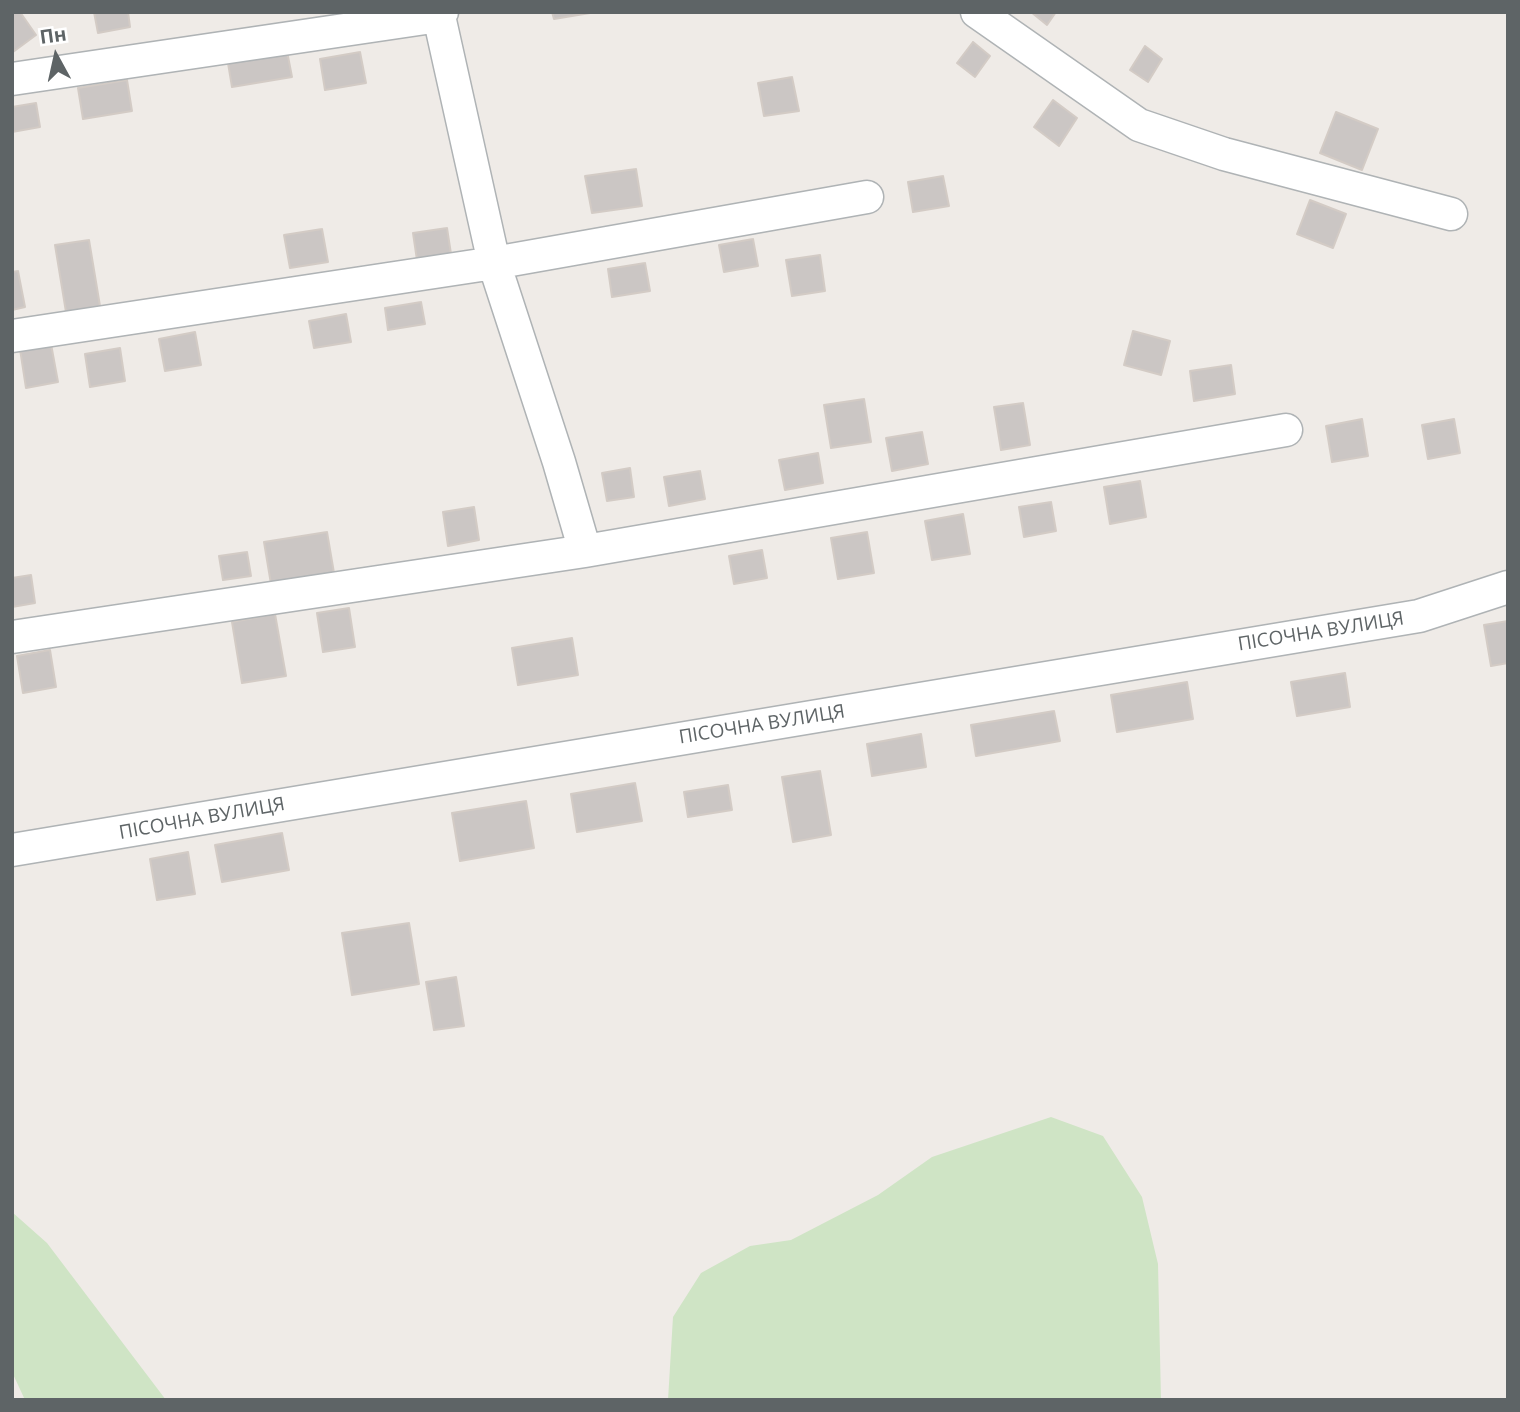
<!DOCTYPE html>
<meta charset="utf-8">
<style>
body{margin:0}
#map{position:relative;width:1520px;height:1412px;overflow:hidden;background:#efebe7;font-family:"Open Sans",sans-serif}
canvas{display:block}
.frame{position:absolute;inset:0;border:14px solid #5e6466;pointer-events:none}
.north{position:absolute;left:21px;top:21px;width:70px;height:70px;-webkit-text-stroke:5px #fff;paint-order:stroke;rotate:352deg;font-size:19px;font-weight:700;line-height:28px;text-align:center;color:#5e6466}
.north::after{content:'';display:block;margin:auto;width:24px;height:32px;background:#5e6466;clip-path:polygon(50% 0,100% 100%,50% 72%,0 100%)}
</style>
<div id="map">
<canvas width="1520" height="1412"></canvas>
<div class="frame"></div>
<div class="north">Пн</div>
</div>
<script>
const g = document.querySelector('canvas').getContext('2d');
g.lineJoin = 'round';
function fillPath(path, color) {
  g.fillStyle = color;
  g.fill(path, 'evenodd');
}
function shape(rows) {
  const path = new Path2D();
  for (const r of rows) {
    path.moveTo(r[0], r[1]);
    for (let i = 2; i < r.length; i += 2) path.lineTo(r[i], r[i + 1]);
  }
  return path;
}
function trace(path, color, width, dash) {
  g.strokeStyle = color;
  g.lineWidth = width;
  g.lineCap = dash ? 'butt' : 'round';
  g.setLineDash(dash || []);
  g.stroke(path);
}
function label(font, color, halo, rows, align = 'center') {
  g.font = font + ' "Open Sans",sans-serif';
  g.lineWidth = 7;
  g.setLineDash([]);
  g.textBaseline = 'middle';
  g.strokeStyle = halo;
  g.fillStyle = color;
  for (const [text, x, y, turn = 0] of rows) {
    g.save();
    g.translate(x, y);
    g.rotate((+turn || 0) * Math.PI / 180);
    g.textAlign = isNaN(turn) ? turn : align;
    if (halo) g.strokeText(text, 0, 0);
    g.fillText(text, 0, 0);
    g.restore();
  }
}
const green = shape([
 [1051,1117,1103,1136,1142,1197,1158,1264,1161,1400,668,1400,673,1317,701,1273,750,1246,791,1240,878,1195,932,1157],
 [12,1212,47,1243,166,1400,25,1400,12,1372]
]);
const building = shape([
 [12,12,20,12,36,35,13,52,12,12],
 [94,12,128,12,130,27,98,33,94,12],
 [552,12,596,12,554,19,552,12],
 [1031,12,1056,12,1047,25,1031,12],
 [973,42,990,56,975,77,957,63,973,42],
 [286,46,292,77,232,87,227,57,286,46],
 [1145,46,1162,59,1148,82,1130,70,1145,46],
 [360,52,366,83,325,90,320,59,360,52],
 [792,77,799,111,764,116,758,83,792,77],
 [127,80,132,111,83,119,78,88,127,80],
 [1053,100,1077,118,1059,146,1034,127,1053,100],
 [36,103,40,127,12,132,12,107,36,103],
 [1336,112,1378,129,1362,170,1320,153,1336,112],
 [636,169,642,206,592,213,585,176,636,169],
 [943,176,949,206,913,212,908,182,943,176],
 [1310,200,1346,214,1333,248,1297,234,1310,200],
 [447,228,451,254,417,260,413,233,447,228],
 [322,229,328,262,290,268,284,235,322,229],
 [753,239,758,266,724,272,719,245,753,239],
 [89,240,100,306,66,312,55,245,89,240],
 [820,255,825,291,792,296,786,260,820,255],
 [645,263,650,291,612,297,608,269,645,263],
 [18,271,25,307,12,310,12,272,18,271],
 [421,302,425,324,388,330,385,308,421,302],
 [346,314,351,342,314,348,309,321,346,314],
 [1133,331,1170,341,1161,375,1124,365,1133,331],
 [195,332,201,365,165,371,159,339,195,332],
 [51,344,58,382,26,388,20,349,51,344],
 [120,348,125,381,90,387,85,354,120,348],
 [1231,365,1235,394,1194,401,1190,371,1231,365],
 [864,399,871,442,831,448,824,405,864,399],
 [1023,403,1030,445,1001,450,994,407,1023,403],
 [1362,419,1368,456,1332,462,1326,426,1362,419],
 [1454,419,1460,453,1428,459,1422,425,1454,419],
 [922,432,928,464,892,471,886,438,922,432],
 [818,453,823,483,785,490,779,460,818,453],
 [630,468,634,497,607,501,602,473,630,468],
 [700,471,705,499,669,506,664,477,700,471],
 [1140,481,1146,517,1110,524,1104,487,1140,481],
 [1051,502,1056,531,1024,537,1019,507,1051,502],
 [474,507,479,540,448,546,443,512,474,507],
 [963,514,970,554,932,560,925,521,963,514],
 [327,532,334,573,271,584,264,542,327,532],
 [867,532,874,573,838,579,831,538,867,532],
 [762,550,767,578,734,584,729,556,762,550],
 [247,552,251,576,223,580,219,556,247,552],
 [31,575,35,603,12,607,12,578,31,575],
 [349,608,355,647,323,652,317,613,349,608],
 [275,614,286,676,242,683,232,622,275,614],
 [1508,621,1508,663,1491,666,1484,625,1508,621],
 [572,638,578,675,518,685,512,648,572,638],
 [50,650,56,687,23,693,17,656,50,650],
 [1345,673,1350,707,1297,716,1291,682,1345,673],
 [1187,682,1193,719,1117,732,1111,695,1187,682],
 [1054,711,1060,741,976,756,971,725,1054,711],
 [921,734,926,767,872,776,867,744,921,734],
 [820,771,831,835,793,842,782,777,820,771],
 [635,783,642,821,577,832,571,794,635,783],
 [728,785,732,810,688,817,684,792,728,785],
 [526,801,534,848,460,861,452,813,526,801],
 [282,833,289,870,222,882,215,845,282,833],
 [188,852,195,894,157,900,150,859,188,852],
 [409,923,419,984,352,995,342,933,409,923],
 [456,977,464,1026,434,1030,426,982,456,977]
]);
const minor = shape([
 [977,12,1139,125,1224,154,1451,214],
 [12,79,439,16,442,12],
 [12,336,494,263,439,16],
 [585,551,559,462,494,263,867,197],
 [12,637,585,551,1286,430],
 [12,850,1419,616,1508,587]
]);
const streetNames = [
 ["ПІСОЧНА ВУЛИЦЯ",1321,632,-9],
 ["ПІСОЧНА ВУЛИЦЯ",762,725,-9],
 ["ПІСОЧНА ВУЛИЦЯ",202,819,-10]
];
fillPath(green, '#cfe4c5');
fillPath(building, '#cbc6c4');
trace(building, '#d3cbc5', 2);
trace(minor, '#afb3b5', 35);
trace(minor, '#fff', 32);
label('19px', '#5e6466', '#fff', streetNames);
</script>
